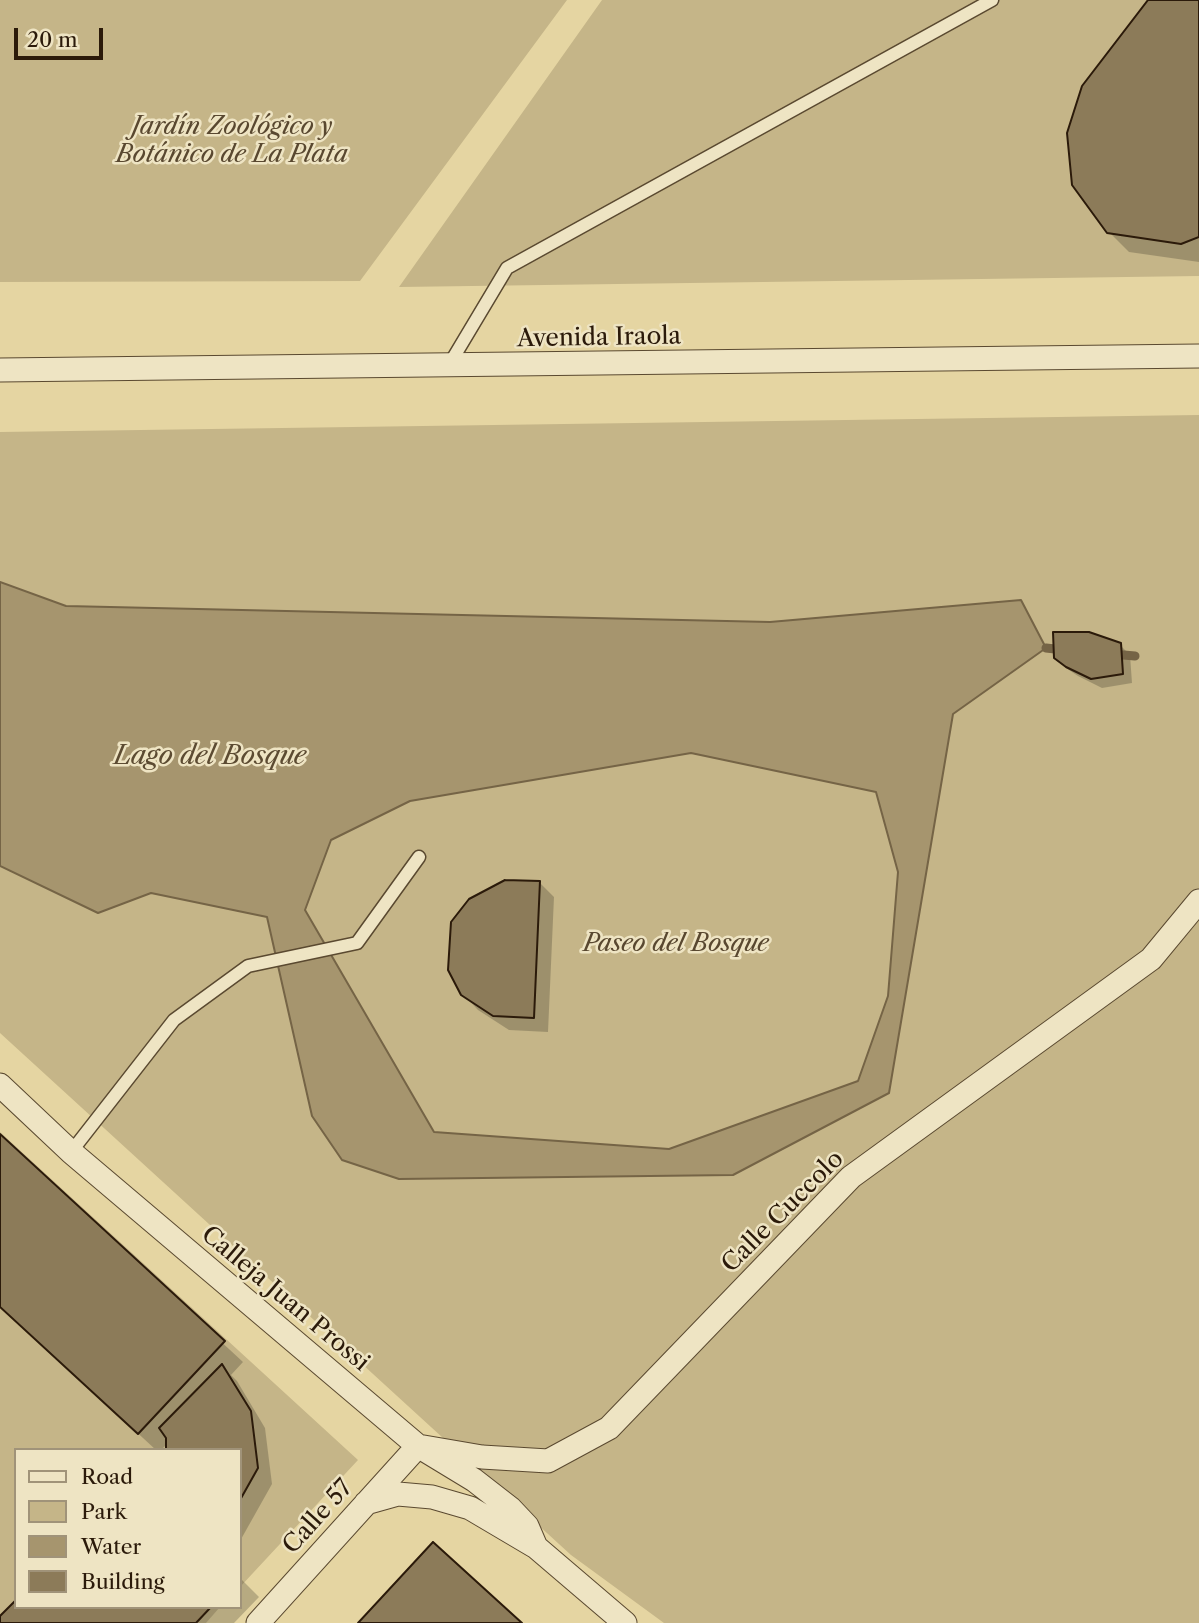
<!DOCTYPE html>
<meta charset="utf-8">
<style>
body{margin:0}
#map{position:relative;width:1199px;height:1623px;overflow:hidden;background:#e5d5a2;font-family:"Libre Caslon Text",serif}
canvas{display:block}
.legend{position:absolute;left:14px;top:1448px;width:228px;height:161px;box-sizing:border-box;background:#eee4c3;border:2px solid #a09379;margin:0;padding:9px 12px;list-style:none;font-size:21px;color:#2b1a0a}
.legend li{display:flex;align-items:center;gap:14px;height:35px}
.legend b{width:35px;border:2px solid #a09379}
.scale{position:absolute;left:14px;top:28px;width:89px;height:32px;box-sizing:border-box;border:4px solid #2b1a0a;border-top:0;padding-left:9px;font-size:21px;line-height:24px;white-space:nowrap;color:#2b1a0a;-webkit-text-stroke:5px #eee4c3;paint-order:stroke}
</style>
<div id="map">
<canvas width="1199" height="1623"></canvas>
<ul class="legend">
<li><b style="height:9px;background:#eee4c3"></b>Road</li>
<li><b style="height:19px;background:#c5b588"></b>Park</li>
<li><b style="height:19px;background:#a6956e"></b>Water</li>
<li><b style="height:19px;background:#8c7b59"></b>Building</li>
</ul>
<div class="scale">20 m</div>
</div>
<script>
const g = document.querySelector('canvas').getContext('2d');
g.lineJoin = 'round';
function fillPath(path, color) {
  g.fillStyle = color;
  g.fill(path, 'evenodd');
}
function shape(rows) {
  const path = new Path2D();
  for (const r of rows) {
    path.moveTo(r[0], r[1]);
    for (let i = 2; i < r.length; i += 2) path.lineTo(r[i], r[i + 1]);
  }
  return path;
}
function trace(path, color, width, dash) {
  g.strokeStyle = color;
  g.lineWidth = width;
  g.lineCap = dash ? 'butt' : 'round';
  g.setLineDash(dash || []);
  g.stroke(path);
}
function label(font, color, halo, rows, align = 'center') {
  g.font = font + ' "Libre Caslon Text",serif';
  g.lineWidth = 5;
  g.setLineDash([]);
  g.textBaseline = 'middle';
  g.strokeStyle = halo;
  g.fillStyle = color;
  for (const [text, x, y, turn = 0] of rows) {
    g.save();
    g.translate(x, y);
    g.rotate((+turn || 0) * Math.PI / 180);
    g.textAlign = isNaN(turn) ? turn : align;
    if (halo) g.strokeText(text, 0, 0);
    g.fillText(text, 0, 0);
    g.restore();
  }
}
const green = shape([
 [0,0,567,0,360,281,0,282],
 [602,0,1199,0,1199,276,399,287],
 [1199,415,1199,1623,664,1623,571,1555,0,1033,0,432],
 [0,1132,358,1460,240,1587,240,1450,16,1450,16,1607,220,1607,206,1623,0,1623]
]);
const water = shape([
 [0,582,66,606,770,622,1021,600,1046,648,953,714,889,1093,733,1175,399,1179,342,1160,312,1116,267,917,151,893,98,913,0,866,0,582],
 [691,753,876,792,898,872,888,996,858,1081,669,1149,434,1132,305,910,331,840,410,801,691,753]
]);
const shadow = shape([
 [1150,0,1199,0,1199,262,1129,252,1109,232],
 [1120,645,1130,655,1132,683,1102,688,1078,676,1066,668,1056,658],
 [539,882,554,897,548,1032,509,1030,478,1010,463,994],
 [0,1137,243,1362,231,1375,237,1381,265,1428,272,1484,240,1541,240,1450,168,1443,161,1450,156,1450,0,1306],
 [240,1578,259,1597,234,1623,0,1623,0,1619,16,1607,240,1607]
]);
const stream = shape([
 [1046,648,1064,650],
 [1112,654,1135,656]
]);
const building = shape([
 [1148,0,1199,0,1199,237,1181,244,1107,233,1072,185,1067,133,1082,86,1148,0],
 [1053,632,1089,632,1121,643,1123,674,1091,679,1066,667,1054,658,1053,632],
 [505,880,540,881,534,1018,493,1016,461,995,448,970,451,922,469,899,505,880],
 [0,1134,225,1341,138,1434,0,1307,0,1134],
 [222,1364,251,1411,258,1468,240,1500,240,1450,166,1450,166,1438,159,1428,222,1364],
 [433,1542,522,1623,358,1623,433,1542],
 [16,1600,16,1607,211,1607,196,1623,0,1623,0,1616,16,1600]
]);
const service = shape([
 [449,365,507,268,992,0],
 [71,1152,174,1020,248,966,357,943,419,857]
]);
const minor = shape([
 [0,370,1199,356],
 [0,1085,71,1152,418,1446,474,1480,510,1508,527,1526,536,1547],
 [418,1446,482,1457,548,1461,609,1428,851,1177,1151,959,1199,901],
 [366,1503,398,1494,432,1497,470,1508,536,1547,625,1623],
 [258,1623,418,1446]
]);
const parkNames = [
 ["Jardín Zoológico y",232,127],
 ["Botánico de La Plata",232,155],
 ["Paseo del Bosque",676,944]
];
const streetNames = [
 ["Avenida Iraola",599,338,-1],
 ["Calle Cuccolo",783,1212,-45],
 ["Calleja Juan Prossi",285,1299,40],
 ["Calle 57",318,1517,-48]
];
const waterNames = [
 ["Lago del Bosque",210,756]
];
fillPath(green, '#c5b588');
fillPath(water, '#a6956e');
trace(water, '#756446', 2);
fillPath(shadow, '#0003');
trace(stream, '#756446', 9);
fillPath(building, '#8c7b59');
trace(building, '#2b1a0a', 2);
trace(service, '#5a4930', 15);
trace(minor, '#5a4930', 25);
trace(service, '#eee4c3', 12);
trace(minor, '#eee4c3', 23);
label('italic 24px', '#594830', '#eee4c3', parkNames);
label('24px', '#2b1a0a', '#eee4c3', streetNames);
label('italic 26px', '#5c4b32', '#eee4c3', waterNames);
</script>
